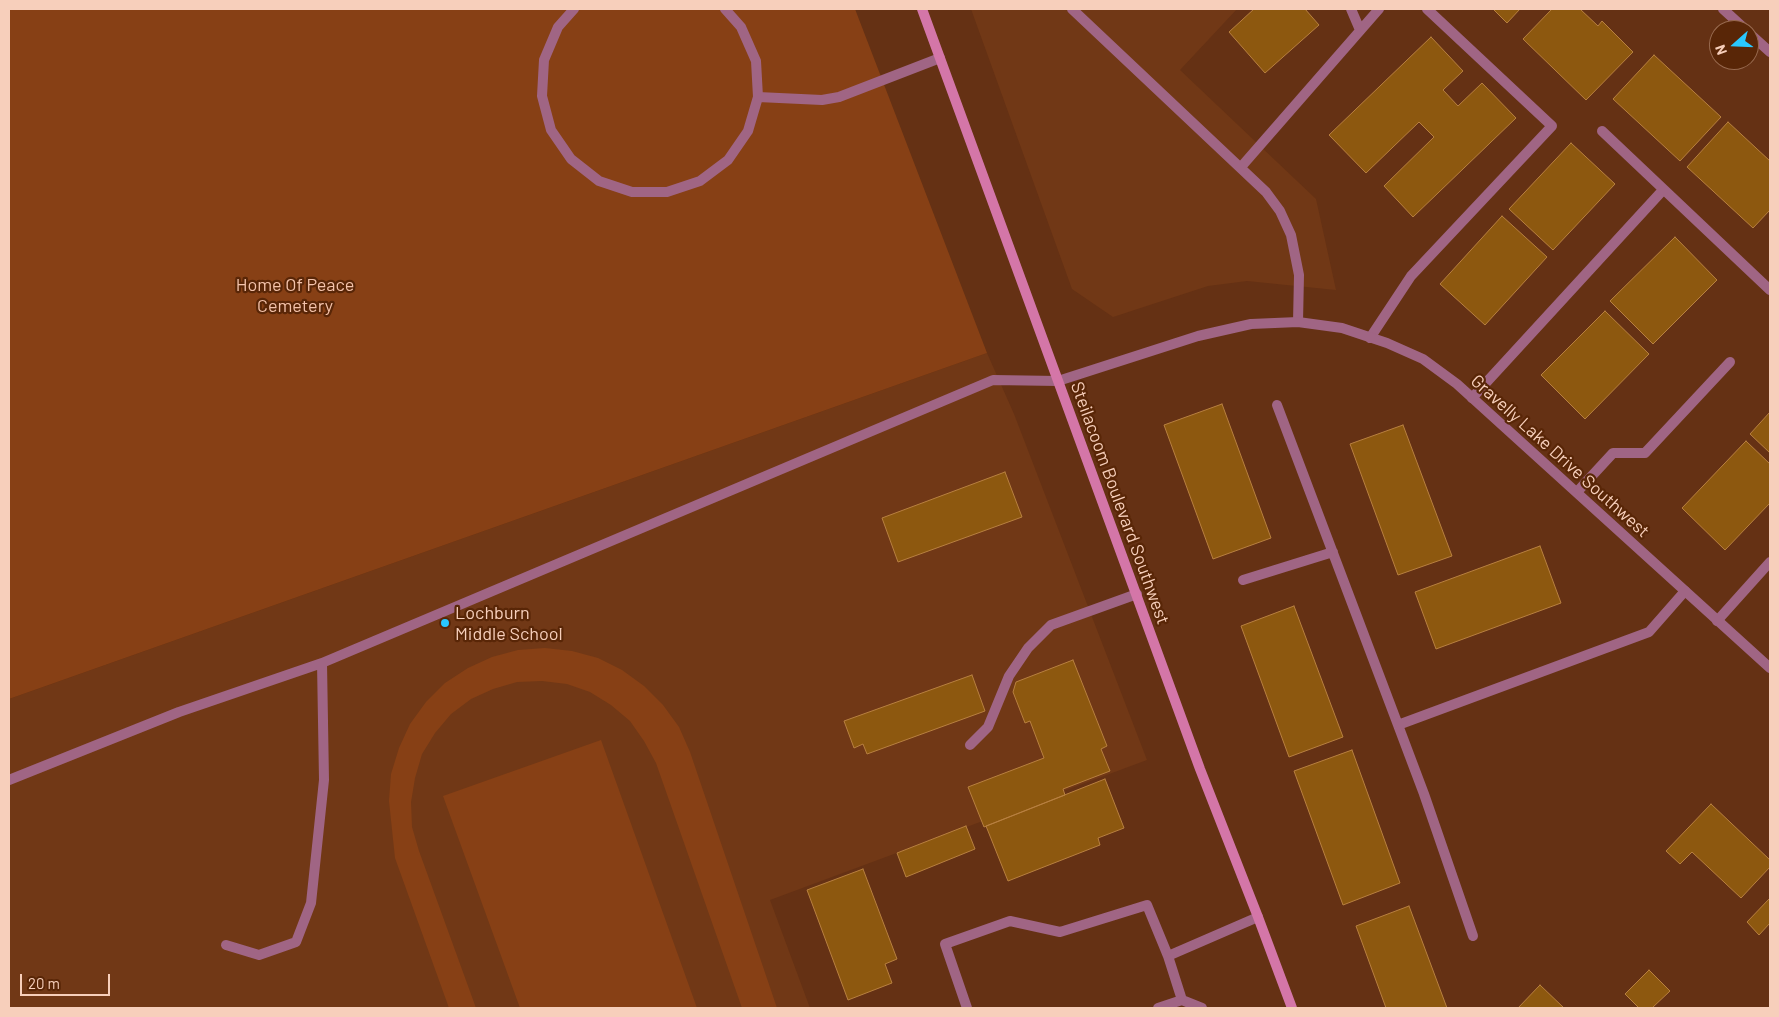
<!DOCTYPE html>
<style>
body{margin:0}
#map{position:relative;width:1779px;height:1017px;overflow:hidden;background:#653114;font-family:Barlow,sans-serif}
canvas{display:block}
.frame{position:absolute;inset:0;border:10px solid #f7cfbb;pointer-events:none}
.north{position:absolute;left:1709px;top:20px;width:50px;height:50px;box-sizing:border-box;background:#592607;border:1px solid #986a4f;border-radius:50%;rotate:250deg;font-size:14px;font-weight:700;line-height:20px;text-align:center;color:#f7cfbb}
.north::after{content:'';display:block;margin:auto;width:18px;height:22px;background:#29c8ff;clip-path:polygon(50% 0,100% 100%,50% 72%,0 100%)}
.scale{position:absolute;left:20px;top:974px;width:90px;height:22px;box-sizing:border-box;border:2px solid #f7cfbb;border-top:0;padding-left:6px;font-size:15px;line-height:18px;white-space:nowrap;color:#f7cfbb;-webkit-text-stroke:4px #592607;paint-order:stroke}
</style>
<div id="map">
<canvas width="1779" height="1017"></canvas>
<div class="frame"></div>
<div class="north">N</div>
<div class="scale">20 m</div>
</div>
<script>
const g = document.querySelector('canvas').getContext('2d');
g.lineJoin = 'round';
function fillPath(path, color) {
  g.fillStyle = color;
  g.fill(path, 'evenodd');
}
function shape(rows) {
  const path = new Path2D();
  for (const r of rows) {
    path.moveTo(r[0], r[1]);
    for (let i = 2; i < r.length; i += 2) path.lineTo(r[i], r[i + 1]);
  }
  return path;
}
function trace(path, color, width, dash) {
  g.strokeStyle = color;
  g.lineWidth = width;
  g.lineCap = dash ? 'butt' : 'round';
  g.setLineDash(dash || []);
  g.stroke(path);
}
function label(font, color, halo, rows, align = 'center') {
  g.font = font + ' Barlow,sans-serif';
  g.lineWidth = 4.5;
  g.setLineDash([]);
  g.textBaseline = 'middle';
  g.strokeStyle = halo;
  g.fillStyle = color;
  for (const [text, x, y, turn = 0] of rows) {
    g.save();
    g.translate(x, y);
    g.rotate((+turn || 0) * Math.PI / 180);
    g.textAlign = isNaN(turn) ? turn : align;
    if (halo) g.strokeText(text, 0, 0);
    g.fillText(text, 0, 0);
    g.restore();
  }
}
const built = shape([
 [971,9,1237,9,1180,70,1316,199,1336,290,1247,281,1208,286,1113,317,1072,289],
 [987,353,1014,414,1147,760,770,900,810,1008,9,1008,9,699]
]);
const green = shape([
 [9,9,855,9,987,353,9,699],
 [545,648,572,651,598,658,622,670,644,686,663,705,679,727,690,752,777,1008,742,1008,656,763,644,741,630,721,611,705,590,692,567,684,542,681,517,682,493,689,471,699,451,714,435,733,422,754,415,778,411,802,412,827,419,851,476,1008,449,1008,395,858,389,801,391,774,399,748,410,724,426,702,445,683,468,668,492,657,518,650],
 [601,740,697,1008,520,1008,443,796]
]);
const building = shape([
 [1254,9,1305,9,1319,25,1265,73,1229,32,1254,9],
 [1493,9,1520,9,1507,23,1493,9],
 [1552,9,1580,9,1598,26,1602,21,1633,52,1586,100,1523,39,1552,9],
 [1431,37,1463,71,1443,90,1458,106,1482,83,1516,118,1413,217,1384,186,1434,137,1419,122,1366,173,1329,135,1431,37],
 [1654,55,1721,117,1680,161,1613,99,1654,55],
 [1728,122,1770,161,1770,210,1753,228,1687,167,1728,122],
 [1571,143,1615,184,1553,250,1509,209,1571,143],
 [1502,216,1547,257,1485,325,1440,284,1502,216],
 [1675,237,1717,280,1653,344,1610,301,1675,237],
 [1605,311,1649,354,1585,419,1541,375,1605,311],
 [1222,404,1271,538,1213,559,1164,425,1222,404],
 [1770,412,1770,453,1750,434,1770,412],
 [1403,425,1452,556,1398,575,1350,444,1403,425],
 [1746,441,1770,464,1770,503,1725,550,1682,508,1746,441],
 [1005,472,1022,517,898,562,882,518,1005,472],
 [1540,546,1561,603,1436,649,1415,592,1540,546],
 [1294,606,1343,737,1289,757,1241,626,1294,606],
 [1073,660,1107,746,1101,749,1110,771,1063,789,1065,795,984,827,968,787,1044,758,1030,721,1025,723,1013,692,1016,682,1073,660],
 [972,675,985,711,867,754,863,744,854,748,844,721,972,675],
 [1352,750,1400,883,1343,905,1294,771,1352,750],
 [1105,779,1124,828,1098,838,1100,845,1008,881,986,826,1105,779],
 [1711,804,1770,860,1770,867,1741,898,1692,852,1680,864,1666,851,1711,804],
 [966,826,975,849,906,877,897,853,966,826],
 [863,869,897,959,885,964,892,983,848,1000,807,890,863,869],
 [1770,898,1770,923,1759,935,1747,922,1770,898],
 [1409,906,1447,1008,1386,1008,1356,926,1409,906],
 [1649,970,1670,991,1652,1008,1639,1008,1625,994,1649,970],
 [1540,985,1564,1008,1518,1008,1540,985]
]);
const service = shape([
 [574,9,558,27,544,60,542,96,551,130,571,159,599,181,632,192,667,192,700,181,728,160,748,131,758,97,756,61,741,27,725,9],
 [1351,9,1360,30],
 [1723,9,1746,30],
 [1749,33,1770,52],
 [758,97,822,100,839,97,940,58],
 [1602,131,1770,290],
 [1241,167,1379,9],
 [1370,338,1411,276,1552,126,1427,9],
 [1472,398,1663,190],
 [1277,405,1398,725,1649,632,1685,591],
 [1577,492,1613,453,1645,453,1730,362],
 [1243,580,1333,552],
 [1717,621,1770,562],
 [1398,725,1424,794,1473,936],
 [970,745,988,727,1009,676,1028,648,1051,625,1137,594],
 [9,780,179,712,322,663,993,380,1058,381],
 [226,945,259,955,296,942,311,903,324,780,322,663],
 [1168,956,1258,917],
 [1182,1000,1202,1008],
 [967,1008,945,944,1010,921,1060,932,1147,905,1168,956,1182,1000,1158,1008]
]);
const minor = shape([
 [1072,9,1266,192,1280,211,1291,235,1299,275,1298,322]
]);
const tertiary = shape([
 [1058,381,1198,336,1251,324,1298,322,1342,328,1387,343,1423,359,1457,384,1770,668]
]);
const secondary = shape([
 [922,9,1200,769,1258,917,1292,1008]
]);
const markers = [
 [445,623,5,"#29c8ff"]
];
const parkNames = [
 ["Home Of Peace",295,285],
 ["Cemetery",295,306]
];
const streetNames = [
 ["Gravelly Lake Drive Southwest",1560,456,42],
 ["Steilacoom Boulevard Southwest",1120,503,70]
];
const poiNames = [
 ["Lochburn",455,613],
 ["Middle School",455,634]
];
fillPath(built, '#713816');
fillPath(green, '#874015');
fillPath(building, '#8d580f');
trace(building, '#b88040', 1);
trace(service, '#a06584', 10);
trace(minor, '#a06584', 10);
trace(tertiary, '#a06584', 10);
trace(secondary, '#d476a8', 10);
for (const [x, y, r, color] of markers) {
  const dot = new Path2D();
  dot.arc(x, y, r, 0, 2 * Math.PI);
  g.fillStyle = color;
  g.fill(dot);
  trace(dot, '#592607', 2);
}
label('18px', '#f4c3ab', '#592607', parkNames);
label('18px', '#f7cfbb', '#592607', streetNames);
label('18px', '#f7cfbb', '#592607', poiNames, 'left');
</script>
